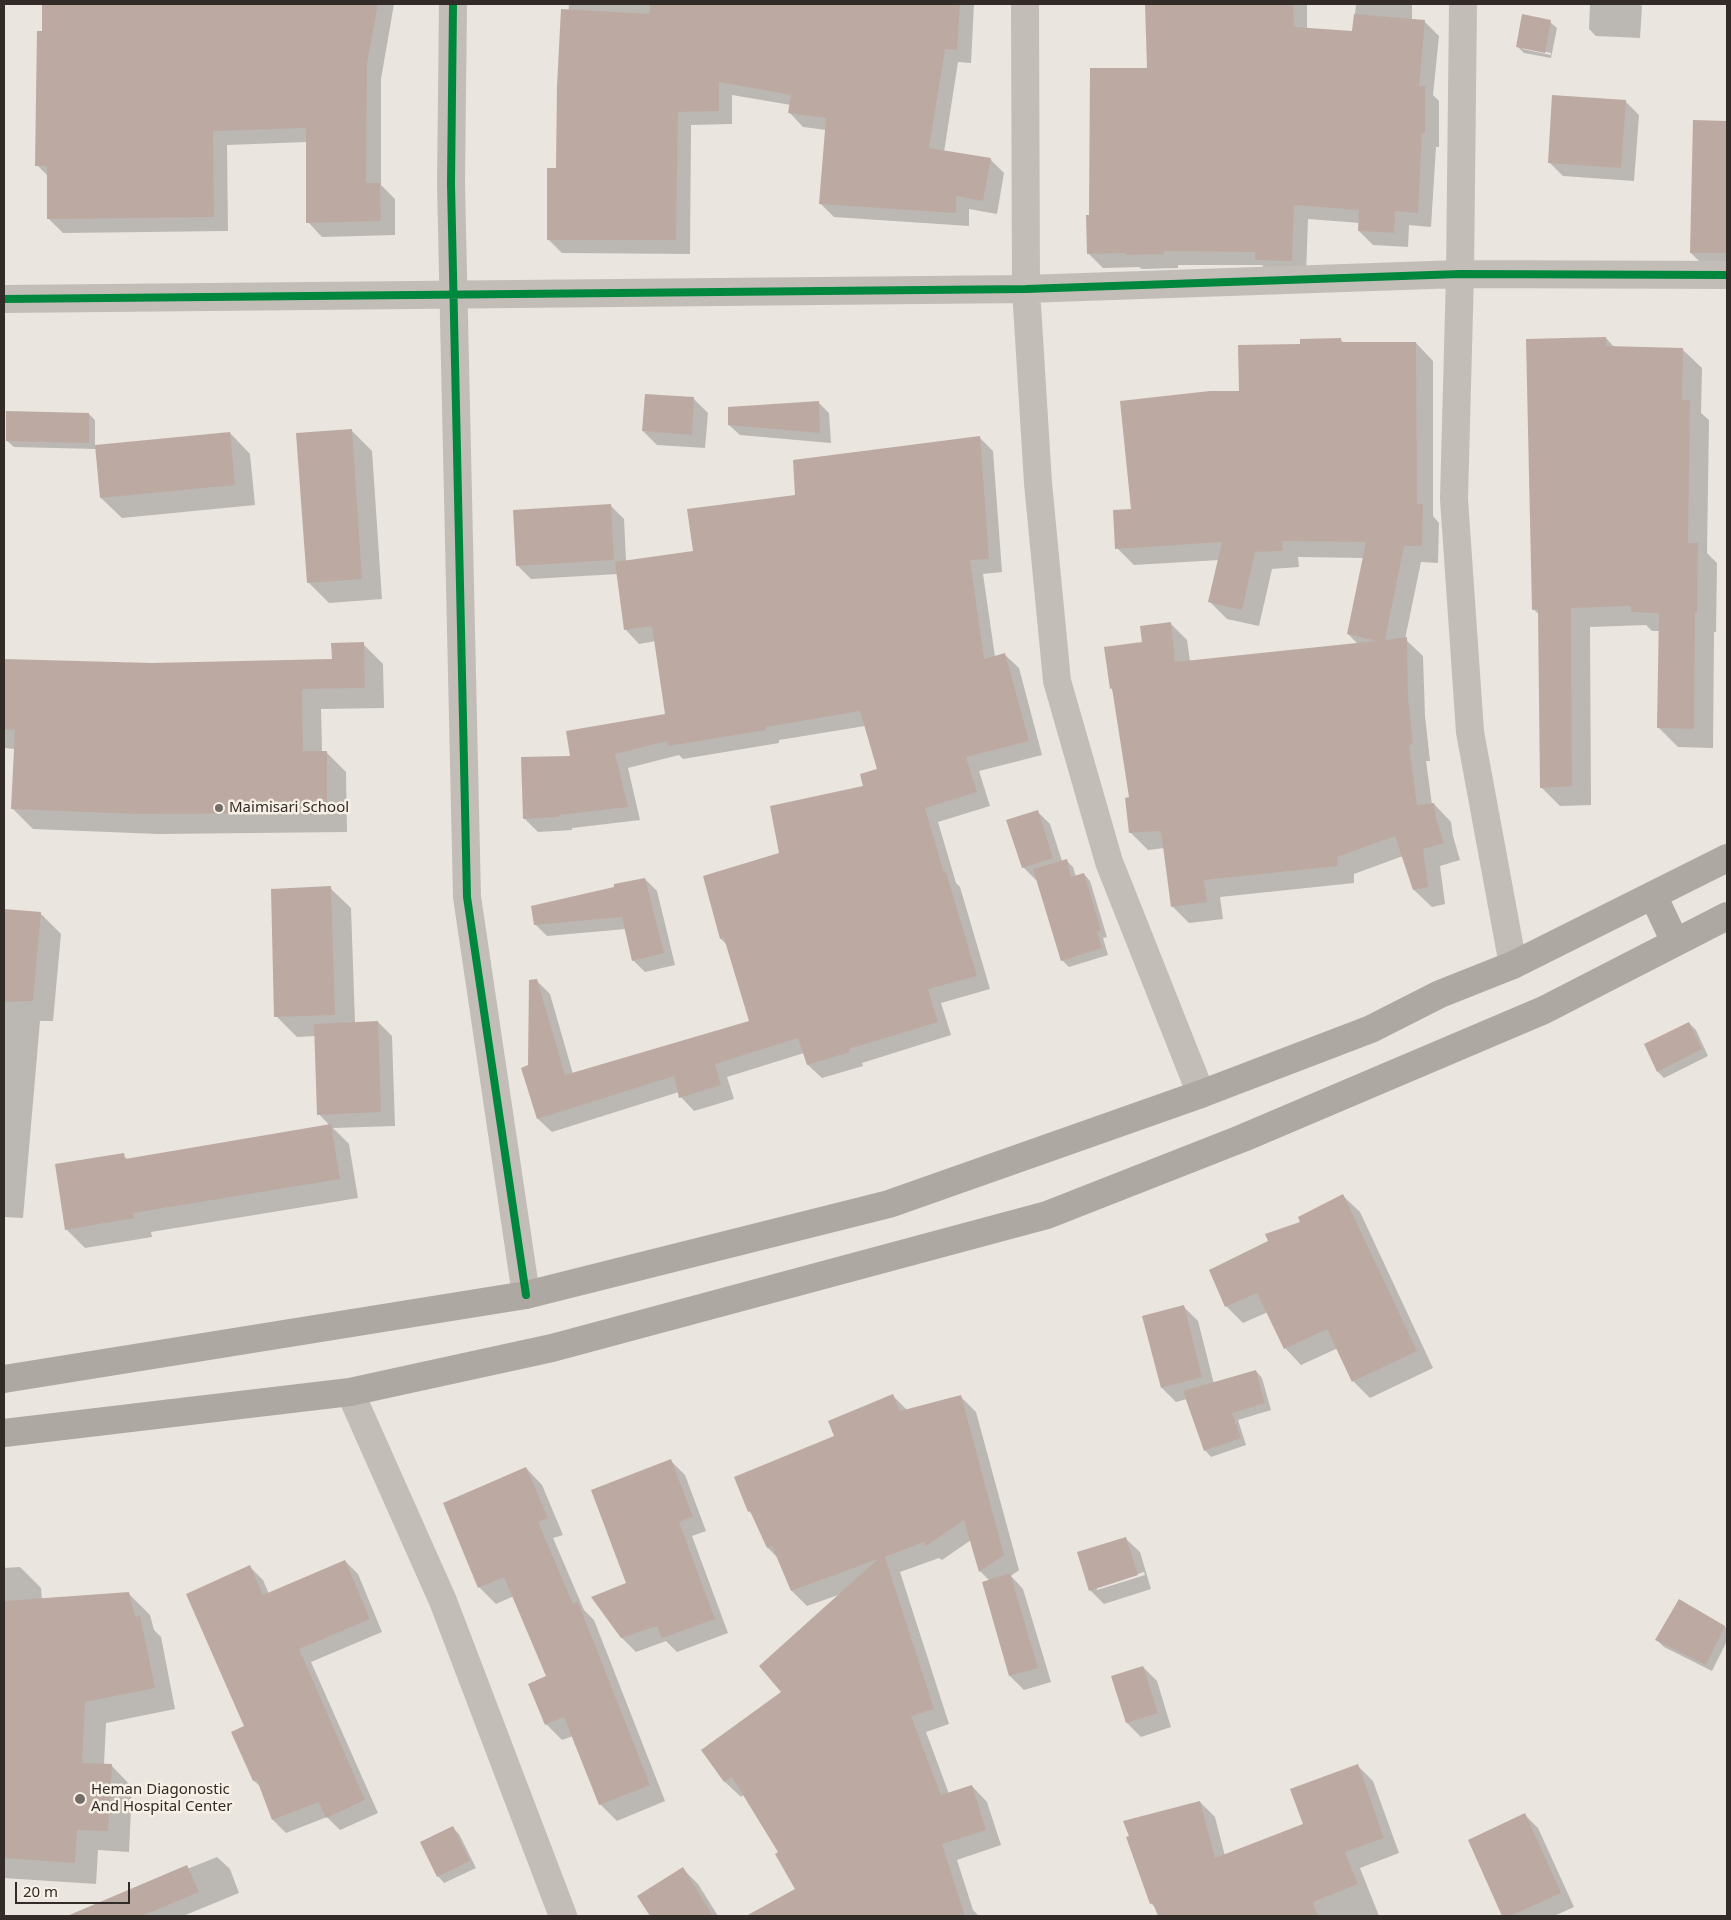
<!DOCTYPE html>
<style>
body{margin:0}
#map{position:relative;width:1731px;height:1920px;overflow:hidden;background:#eae5df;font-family:"Noto Sans",sans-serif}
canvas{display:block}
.frame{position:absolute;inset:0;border:5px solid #332b27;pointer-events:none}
.scale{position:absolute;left:15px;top:1882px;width:115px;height:22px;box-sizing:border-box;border:2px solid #332b27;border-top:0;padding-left:6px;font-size:15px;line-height:18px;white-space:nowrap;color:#332b27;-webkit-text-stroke:4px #f7f0e6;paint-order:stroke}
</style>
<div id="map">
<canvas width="1731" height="1920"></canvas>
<div class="frame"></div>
<div class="scale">20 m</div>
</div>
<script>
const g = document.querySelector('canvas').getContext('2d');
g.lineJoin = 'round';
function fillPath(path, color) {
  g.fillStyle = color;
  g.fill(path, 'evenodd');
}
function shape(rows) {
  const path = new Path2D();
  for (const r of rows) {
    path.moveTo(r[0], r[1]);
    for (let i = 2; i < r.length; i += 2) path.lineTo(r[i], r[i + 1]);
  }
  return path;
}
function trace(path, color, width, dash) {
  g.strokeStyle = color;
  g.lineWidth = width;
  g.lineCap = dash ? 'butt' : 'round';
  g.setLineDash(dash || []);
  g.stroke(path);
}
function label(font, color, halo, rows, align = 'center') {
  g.font = font + ' "Noto Sans",sans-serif';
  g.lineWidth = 5;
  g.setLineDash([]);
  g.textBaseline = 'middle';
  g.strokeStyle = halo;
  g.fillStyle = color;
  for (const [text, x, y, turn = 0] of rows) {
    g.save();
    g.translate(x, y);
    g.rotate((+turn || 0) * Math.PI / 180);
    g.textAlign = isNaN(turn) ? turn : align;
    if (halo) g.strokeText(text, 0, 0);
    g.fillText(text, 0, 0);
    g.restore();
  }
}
const shadow = shape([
 [44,4,394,4,381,79,381,185,395,199,395,235,322,237,308,222,307,142,227,145,228,231,63,233,49,219,49,177,37,165],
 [569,4,974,4,971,63,958,62,944,152,990,159,1004,173,997,214,969,209,969,226,834,217,820,203,826,130,803,127,790,113,791,105,732,95,732,124,691,125,690,254,562,253,548,239,558,169],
 [1147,4,1307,4,1307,29,1353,33,1356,4,1412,4,1412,20,1425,22,1439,36,1433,95,1439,101,1439,147,1436,147,1431,227,1409,225,1408,247,1373,245,1359,231,1360,223,1308,219,1306,275,1270,274,1262,265,1178,265,1178,268,1142,269,1139,267,1103,268,1088,253,1090,216,1149,69],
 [1590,4,1639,4,1642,6,1640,38,1596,36,1589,29],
 [1550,22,1557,28,1551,58,1524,53,1517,46],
 [1523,47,1551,53,1551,55,1523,49],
 [1625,101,1639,115,1634,181,1563,176,1549,162],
 [1694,121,1727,122,1727,269,1707,269,1691,253],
 [1606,338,1615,348,1682,349,1702,368,1701,413,1709,420,1707,553,1717,563,1716,632,1714,632,1713,748,1678,747,1659,728,1660,631,1652,631,1646,625,1590,627,1591,805,1560,806,1541,787,1540,615,1533,609],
 [1341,340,1345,344,1416,343,1433,361,1433,516,1439,523,1438,563,1421,562,1405,639,1423,656,1425,716,1430,761,1426,761,1432,805,1434,804,1451,822,1453,836,1460,860,1440,866,1445,904,1432,907,1414,890,1403,856,1354,874,1354,883,1220,897,1223,919,1189,923,1172,906,1165,848,1148,850,1131,833,1130,798,1114,692,1111,688,1144,644,1170,623,1187,640,1190,661,1358,644,1348,634,1364,558,1298,557,1299,567,1272,569,1259,626,1227,619,1210,602,1219,560,1134,565,1117,548,1132,510,1240,392,1301,345],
 [694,399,708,413,705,448,657,445,643,431],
 [818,402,829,413,831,443,740,435,729,425],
 [89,414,95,420,95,447,230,433,250,454,255,505,122,518,101,498,96,449,14,447,7,441],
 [351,430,372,451,382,599,329,603,308,582],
 [979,437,993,451,1002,572,983,574,995,657,1005,655,1019,668,1042,755,979,771,990,806,938,822,956,883,960,887,990,989,941,1003,951,1035,862,1063,863,1066,822,1078,808,1065,804,1053,727,1077,734,1099,694,1111,681,1097,679,1092,552,1132,538,1119,529,1066,536,980,550,994,573,1074,750,1022,727,945,721,939,704,877,780,853,865,786,879,770,865,726,779,740,779,743,683,759,679,755,628,768,640,820,572,828,572,830,538,832,524,818,571,757,667,715,656,641,639,644,626,630,618,574,531,579,517,565,610,505,624,519,626,561,694,552,796,496],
 [363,644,383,664,384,708,321,709,322,752,326,752,346,772,347,832,159,834,33,829,13,809,15,749,4,748,4,660,152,664,333,660],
 [1037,811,1050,824,1062,861,1066,860,1073,867,1076,877,1084,874,1090,881,1107,937,1103,938,1108,955,1069,967,1062,960,1038,879,1036,880,1023,867],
 [645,879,657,891,675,965,645,972,634,961,626,929,547,936,535,924],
 [330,888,351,908,355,1023,378,1022,392,1036,395,1126,333,1128,349,1144,358,1198,151,1232,152,1237,85,1248,66,1229,123,1155,128,1160,330,1126,319,1114,316,1036,297,1037,276,1016],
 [4,911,41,914,61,934,53,1021,40,1021,23,1218,4,1217],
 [1689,1023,1696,1030,1708,1056,1664,1078,1658,1072,1646,1045],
 [1343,1196,1360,1212,1433,1368,1370,1398,1354,1382,1338,1348,1301,1365,1285,1348,1268,1312,1243,1323,1226,1306,1269,1241],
 [1184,1307,1198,1321,1214,1384,1256,1371,1262,1378,1271,1410,1238,1420,1246,1445,1211,1457,1205,1450,1187,1399,1176,1402,1162,1388,1144,1317],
 [892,1395,908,1411,961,1397,976,1412,1019,1570,1011,1576,1023,1589,1051,1682,1024,1690,1010,1676,983,1583,990,1581,980,1571,971,1540,942,1560,939,1558,900,1572,949,1724,926,1732,949,1794,972,1786,987,1802,1001,1845,957,1860,973,1910,979,1916,749,1916,796,1890,780,1852,744,1794,741,1797,725,1782,703,1750,783,1692,841,1594,807,1606,792,1591,778,1558,768,1548,753,1515,749,1511,835,1437],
 [671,1461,685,1475,706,1531,692,1536,728,1633,677,1652,666,1641,636,1652,622,1638,593,1597,627,1584],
 [526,1468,542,1485,563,1535,553,1538,584,1610,594,1620,665,1801,617,1821,600,1804,573,1736,562,1740,546,1724,548,1677,514,1596,496,1604,480,1588,444,1503],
 [1126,1539,1140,1552,1151,1589,1104,1604,1091,1591,1079,1553],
 [1144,1572,1145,1575,1097,1590,1097,1587],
 [345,1561,358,1574,382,1632,311,1662,378,1813,340,1830,327,1817,286,1833,273,1820,262,1788,254,1781,246,1727,250,1567,263,1580,269,1594],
 [20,1567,41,1588,42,1600,129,1594,150,1615,154,1630,161,1637,175,1709,106,1723,104,1765,111,1765,132,1787,129,1852,98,1850,96,1884,4,1878,4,1568],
 [1725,1627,1727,1629,1727,1641,1712,1671,1664,1647,1657,1640],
 [1143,1667,1157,1681,1171,1727,1141,1737,1127,1723,1113,1677],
 [1358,1766,1373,1781,1399,1853,1360,1868,1379,1916,1159,1916,1156,1909,1151,1903,1200,1802,1215,1817,1225,1856,1304,1824],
 [1525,1815,1538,1828,1574,1907,1554,1916,1504,1916,1469,1840],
 [453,1828,459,1834,476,1868,444,1883,438,1876],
 [217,1857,230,1869,239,1893,183,1916,70,1916],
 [683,1869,698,1884,718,1916,651,1916,639,1897]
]);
const building = shape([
 [42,4,378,4,367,63,366,183,380,183,381,221,306,223,306,128,213,131,214,217,47,219,47,166,35,166,37,31,42,31],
 [650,4,960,4,957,50,945,49,929,148,991,158,983,201,956,196,956,213,819,204,826,118,788,113,791,95,719,82,719,111,678,112,676,240,547,240,547,168,556,168,557,86,561,9,649,14],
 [1145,4,1293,4,1294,27,1352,31,1354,14,1425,20,1419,86,1425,86,1425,133,1422,133,1418,213,1395,211,1394,233,1358,231,1359,210,1294,205,1292,261,1255,260,1255,252,1164,251,1164,254,1126,255,1126,253,1087,254,1086,215,1089,215,1090,68,1147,68],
 [1522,14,1551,20,1545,53,1516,47],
 [1552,95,1626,100,1621,168,1548,163],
 [1693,120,1727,121,1727,253,1690,253],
 [1606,337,1606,346,1683,348,1682,400,1690,400,1688,543,1698,543,1697,613,1695,613,1694,729,1657,728,1659,613,1631,612,1631,606,1571,608,1572,786,1540,788,1538,609,1532,610,1526,339],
 [1341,338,1341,342,1416,342,1417,504,1423,504,1422,546,1404,546,1385,640,1407,637,1408,698,1413,744,1409,745,1417,805,1434,803,1436,818,1444,843,1423,849,1428,887,1413,890,1395,836,1337,857,1338,866,1204,880,1207,902,1171,907,1161,831,1129,833,1125,798,1129,797,1112,688,1110,689,1104,647,1142,642,1140,626,1171,622,1175,662,1376,641,1347,634,1366,542,1282,541,1283,551,1255,552,1242,610,1208,602,1222,542,1115,549,1113,510,1131,509,1120,401,1210,391,1239,391,1238,345,1300,344,1300,339],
 [645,394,694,397,692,435,642,431],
 [819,401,820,433,728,425,728,407],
 [6,411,89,413,89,443,6,441],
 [352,429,362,579,307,583,296,433],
 [230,432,235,485,100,498,95,445],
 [980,436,989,559,970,560,984,659,1005,653,1029,741,966,757,977,792,925,808,944,873,946,872,977,976,928,989,938,1022,849,1049,850,1052,807,1065,798,1038,715,1064,721,1085,679,1098,674,1076,537,1119,521,1068,528,1065,529,980,537,979,565,1075,749,1021,724,938,720,939,703,876,779,853,770,806,863,786,860,774,877,769,860,711,766,727,766,730,668,746,667,741,615,754,628,807,559,815,559,817,523,819,521,757,570,756,566,731,665,714,652,626,624,630,615,562,693,551,687,509,795,495,793,460],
 [611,504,614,560,516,566,513,510],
 [364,642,365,688,302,689,303,751,327,751,327,813,138,814,11,809,15,730,4,729,4,659,152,663,332,659,331,643],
 [1038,810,1053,858,1022,868,1006,820],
 [1067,859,1071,877,1084,873,1101,930,1097,932,1102,948,1061,961,1033,869],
 [645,878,664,953,632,961,622,917,534,925,531,906,614,887,614,884],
 [331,886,335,1015,274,1017,271,889],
 [4,909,41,912,33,1001,4,1002],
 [378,1021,381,1112,317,1115,314,1024],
 [1689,1022,1702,1049,1657,1072,1644,1044],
 [331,1124,340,1179,133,1213,134,1218,65,1230,55,1164,124,1153,125,1159],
 [1343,1194,1417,1351,1352,1382,1327,1329,1284,1349,1257,1293,1225,1307,1209,1270,1268,1241,1265,1234,1300,1222,1298,1217],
 [1184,1305,1202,1377,1161,1388,1142,1316],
 [1256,1370,1265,1403,1232,1413,1241,1438,1204,1451,1183,1391],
 [893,1394,900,1411,961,1395,1004,1555,979,1572,964,1520,926,1546,924,1542,885,1557,934,1709,911,1716,941,1795,972,1785,986,1830,942,1844,965,1916,746,1916,795,1889,775,1854,778,1852,732,1777,724,1782,701,1750,781,1692,759,1666,878,1559,791,1591,772,1546,767,1548,750,1511,748,1512,734,1477,834,1436,828,1421],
 [671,1459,693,1517,679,1522,715,1619,662,1638,657,1626,621,1638,591,1597,626,1583,591,1490],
 [526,1467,548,1518,538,1522,573,1604,578,1602,650,1785,599,1805,564,1717,545,1725,528,1684,546,1676,504,1577,478,1588,443,1503],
 [1126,1537,1138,1575,1089,1591,1077,1552],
 [345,1560,370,1619,299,1649,365,1800,326,1818,319,1802,272,1820,257,1780,253,1781,231,1732,244,1726,186,1594,250,1565,263,1595],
 [1010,1573,1038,1668,1009,1676,982,1582],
 [129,1592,135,1617,140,1615,155,1688,85,1702,82,1763,112,1764,108,1831,77,1830,75,1863,4,1858,4,1601],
 [1679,1599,1725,1626,1706,1665,1655,1640],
 [1143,1666,1158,1713,1126,1723,1111,1676],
 [1358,1764,1384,1838,1345,1852,1358,1884,1313,1902,1318,1916,1158,1916,1153,1903,1150,1904,1126,1837,1129,1836,1123,1821,1200,1801,1215,1858,1303,1824,1290,1789],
 [1525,1813,1561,1893,1510,1916,1502,1916,1468,1840],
 [453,1826,470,1861,437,1877,420,1842],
 [187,1865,199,1892,142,1916,67,1916],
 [683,1867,713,1916,650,1916,637,1896]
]);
const minor = shape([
 [453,4,451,184,467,897,526,1295],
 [1025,4,1026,289,1038,483,1057,681,1109,862,1201,1094],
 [1463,4,1460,274,1454,499,1470,732,1513,965],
 [4,299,1026,289,1460,274,1727,275],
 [350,1392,443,1601,563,1916]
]);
const trunk = shape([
 [1653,895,1675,942],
 [4,1379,526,1295,889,1204,1201,1094,1371,1029,1440,994,1513,965,1727,858],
 [4,1433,350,1392,552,1348,1047,1215,1243,1138,1544,1010,1727,916]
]);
const cycleway = shape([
 [453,4,451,184,467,897,526,1295],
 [4,299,1026,289,1460,274,1727,275]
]);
const markers = [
 [219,808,5,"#736c67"],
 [80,1799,6,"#736c67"]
];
const poiNames = [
 ["Maimisari School",229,808],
 ["Heman Diagonostic",91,1790],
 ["And Hospital Center",91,1807]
];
fillPath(shadow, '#0003');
fillPath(building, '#bcaaa2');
trace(minor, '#c3bdb8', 28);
trace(trunk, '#aea8a2', 28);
trace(cycleway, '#00873e', 8);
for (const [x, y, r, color] of markers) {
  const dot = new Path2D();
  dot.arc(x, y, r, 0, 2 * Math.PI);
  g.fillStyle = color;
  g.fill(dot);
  trace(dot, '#f7f0e6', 2);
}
label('15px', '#332b27', '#f7f0e6', poiNames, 'left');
</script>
